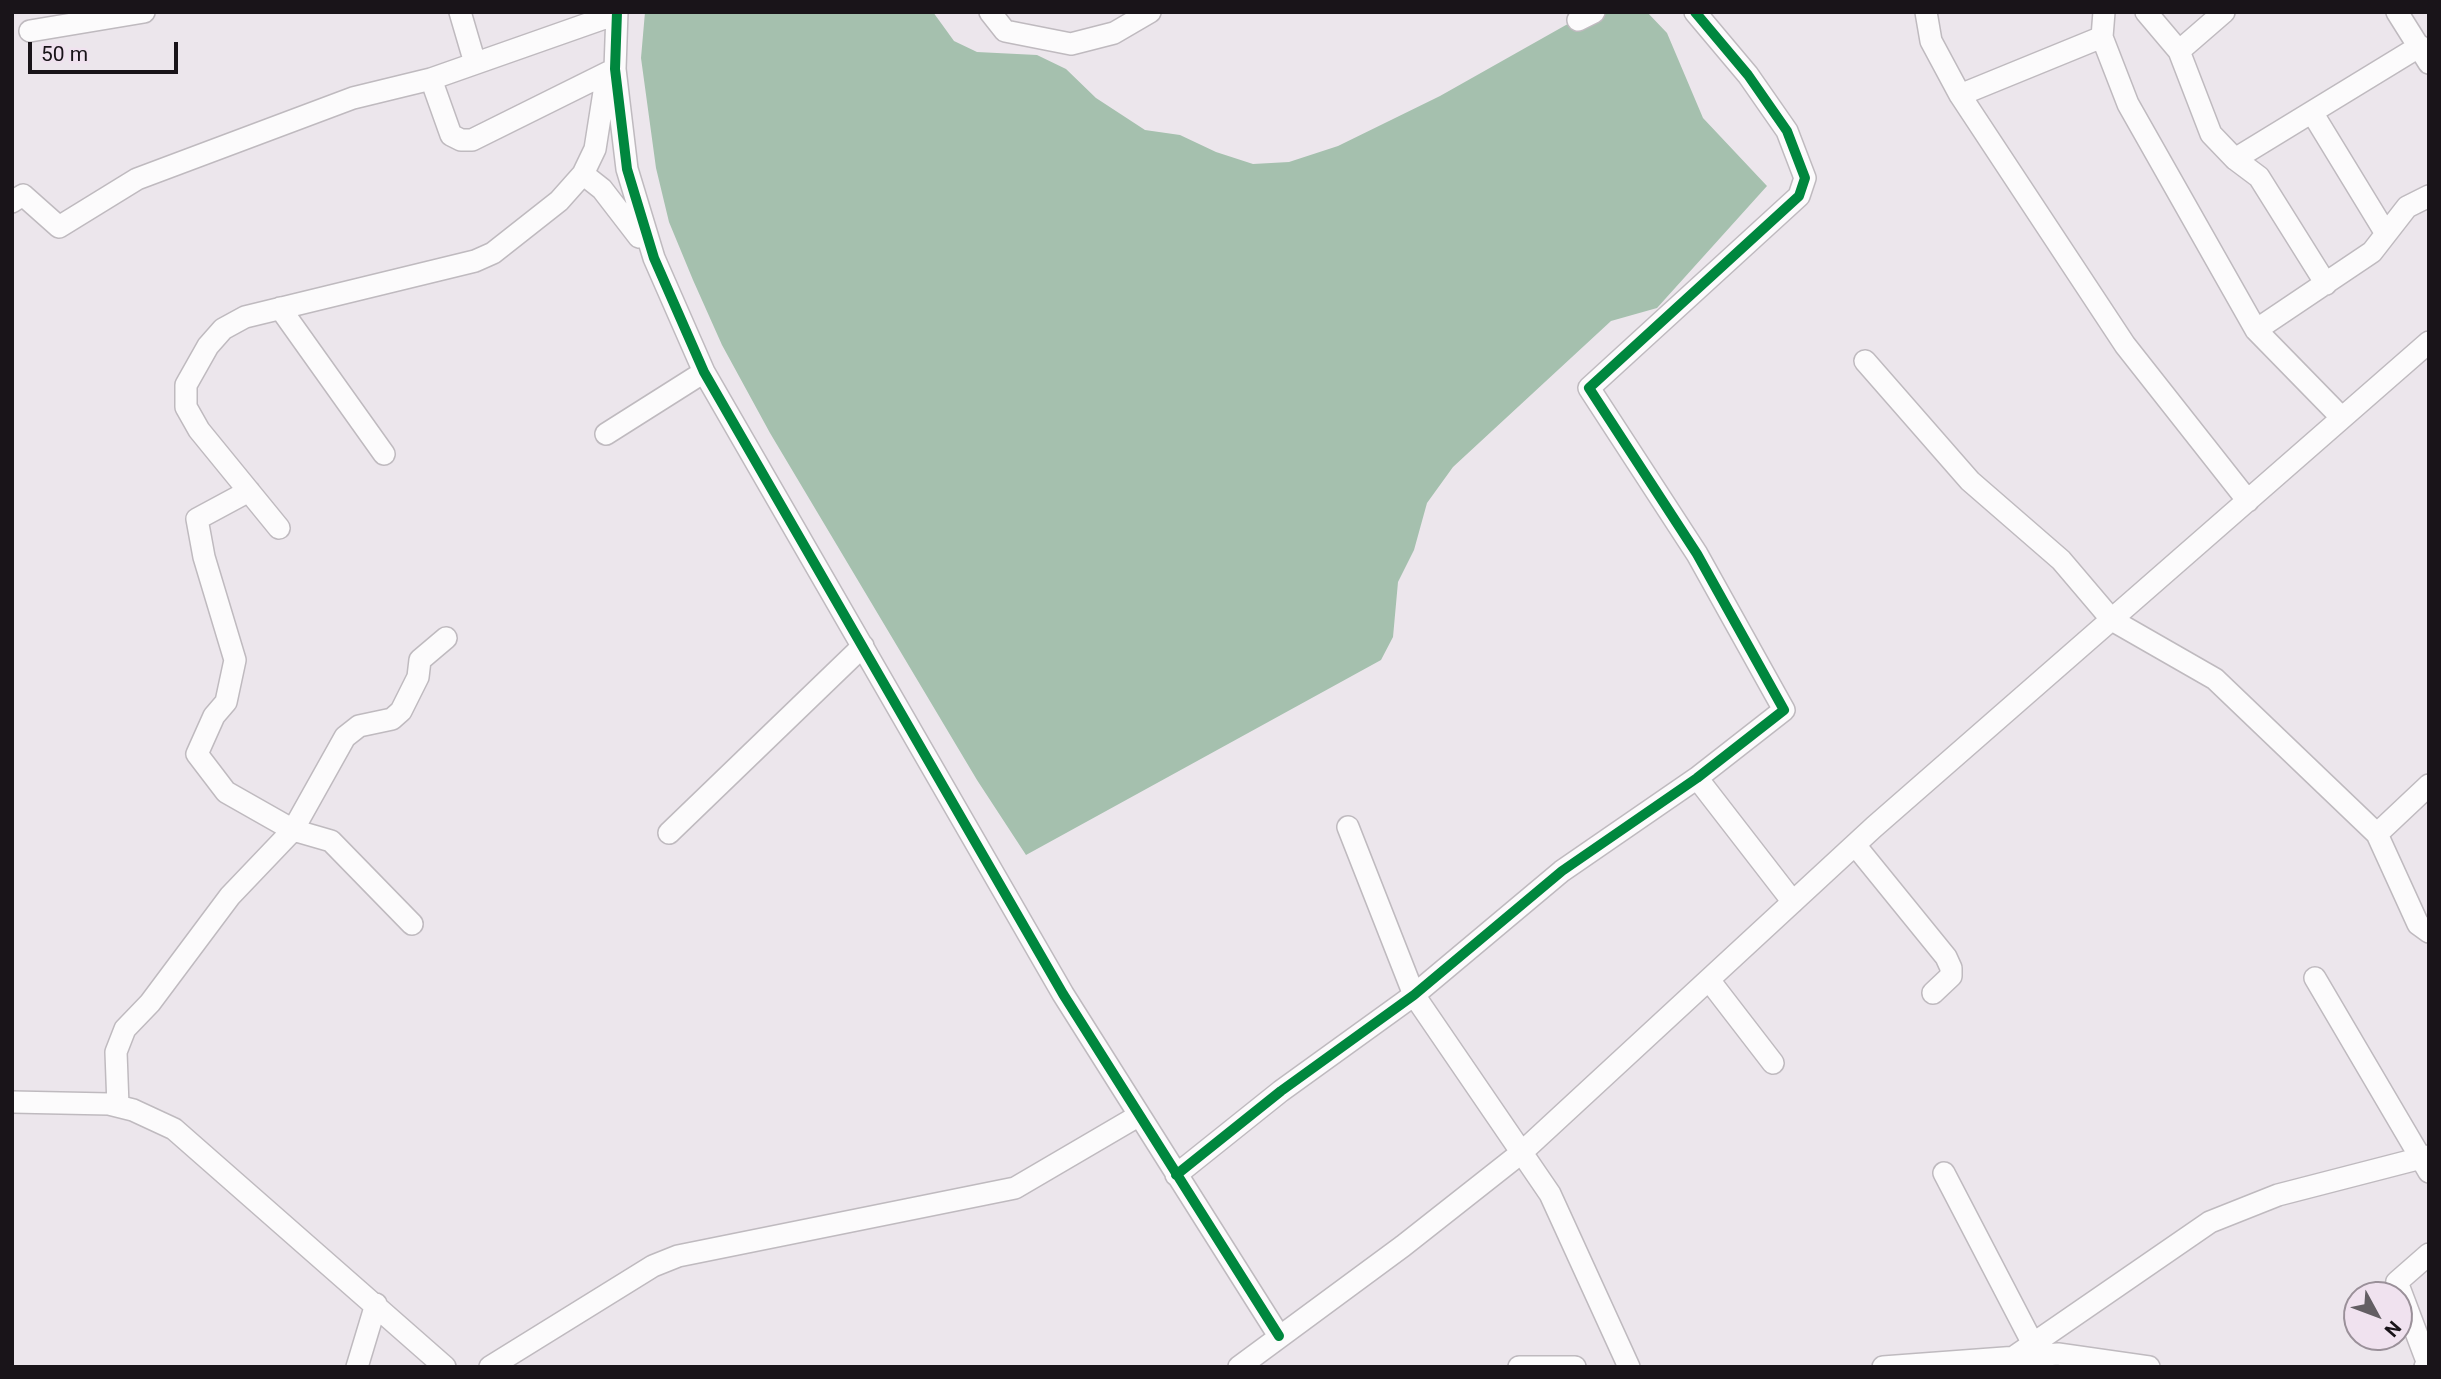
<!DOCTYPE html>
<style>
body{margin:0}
#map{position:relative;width:2441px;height:1379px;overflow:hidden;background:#ece6ec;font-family:Roboto,sans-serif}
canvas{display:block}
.frame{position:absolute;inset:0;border:14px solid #191419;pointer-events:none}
.north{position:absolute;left:2343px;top:1281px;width:70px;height:70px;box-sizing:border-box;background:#f0e2ef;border:2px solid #9a9099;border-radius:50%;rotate:131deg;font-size:19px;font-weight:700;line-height:28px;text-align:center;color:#191419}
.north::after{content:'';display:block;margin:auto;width:24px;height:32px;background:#635e63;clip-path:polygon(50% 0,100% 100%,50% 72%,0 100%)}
.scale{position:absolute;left:28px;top:42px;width:150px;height:32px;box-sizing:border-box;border:4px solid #191419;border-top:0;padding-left:9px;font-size:21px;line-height:24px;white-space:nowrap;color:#191419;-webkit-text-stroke:5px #f0e2ef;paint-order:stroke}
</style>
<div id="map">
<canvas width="2441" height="1379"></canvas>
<div class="frame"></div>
<div class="north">N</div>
<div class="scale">50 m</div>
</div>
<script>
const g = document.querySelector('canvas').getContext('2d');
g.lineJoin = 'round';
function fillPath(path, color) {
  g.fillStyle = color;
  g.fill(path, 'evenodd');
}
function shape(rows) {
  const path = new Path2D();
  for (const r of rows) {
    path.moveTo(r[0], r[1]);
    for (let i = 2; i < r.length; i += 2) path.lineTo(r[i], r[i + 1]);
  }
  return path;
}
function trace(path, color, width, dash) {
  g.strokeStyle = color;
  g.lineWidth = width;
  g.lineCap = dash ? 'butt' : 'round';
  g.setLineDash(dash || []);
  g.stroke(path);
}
const water = shape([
 [645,12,933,12,954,41,977,52,1037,55,1066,69,1096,98,1145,130,1180,135,1216,152,1253,164,1289,162,1338,146,1440,96,1589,12,1647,12,1667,33,1703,118,1767,186,1657,308,1611,321,1453,467,1427,503,1414,550,1398,582,1393,637,1381,660,1026,855,977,780,770,433,722,345,693,280,669,222,656,168,641,58]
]);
const minor = shape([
 [460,12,475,63],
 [617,12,615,69,627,169,654,258,704,372,1063,994,1279,1336],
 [990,12,1005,31,1071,44,1114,33,1150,12],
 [1926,12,1931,41,1960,95,2125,345,2248,501],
 [2146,12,2179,51,2224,12],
 [2397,12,2429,63],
 [1578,20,1594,12],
 [30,31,144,12],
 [2102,37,2128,104,2256,330,2342,418],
 [2179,51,2211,134,2235,159,2259,177,2326,284],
 [431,79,451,135,461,140,472,140,615,69],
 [1960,95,2102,37,2104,12],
 [2313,114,2385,232],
 [2235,159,2420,46],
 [583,174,602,189,639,237],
 [12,202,23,195,59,227,137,179,353,98,431,79,616,14],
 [280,308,384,454],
 [2256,330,2372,252,2407,207,2429,196],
 [1865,361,1970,481,2061,560,2112,620,2215,679,2377,834],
 [606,434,704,372],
 [249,491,197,519,204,557,235,660,226,702,214,716,197,754,226,792,293,830,331,841,412,924],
 [279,528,199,430,186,407,186,385,208,346,223,329,245,317,475,261,493,253,559,201,583,174,595,149,604,92,613,73],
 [1697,778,1793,902],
 [2429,785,2377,834,2418,924,2429,932],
 [1348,827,1414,995,1550,1194,1629,1367],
 [669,833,863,646],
 [1855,845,1946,957,1951,968,1951,976,1933,993],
 [2315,978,2429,1172],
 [1709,980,1773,1063],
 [12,1102,109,1104,133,1110,174,1129,445,1367],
 [118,1106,116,1052,125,1029,150,1003,230,896,293,830,345,737,359,726,392,719,401,711,418,677,420,660,446,638],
 [1944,1173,2033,1344],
 [1176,1175,1281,1091,1414,995,1562,871,1697,778,1784,710,1697,554,1589,388,1799,196,1805,178,1787,131,1748,75,1695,12],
 [2014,1357,2210,1222,2278,1195,2429,1156],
 [357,1367,376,1304],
 [490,1367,653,1266,678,1256,1015,1188,1138,1116],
 [1239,1367,1403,1246,1521,1153,1874,827,2429,342],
 [1519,1367,1575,1367],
 [1883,1367,2058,1354,2149,1367],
 [2425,1367,2428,1364,2397,1282,2429,1254]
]);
const cycleway = shape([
 [617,12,615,69,627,169,654,258,704,372,1063,994,1279,1336],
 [1176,1175,1281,1091,1414,995,1562,871,1697,778,1784,710,1697,554,1589,388,1799,196,1805,178,1787,131,1748,75,1695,12]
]);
fillPath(water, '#a5c0ae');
trace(minor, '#bfbabf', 24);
trace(minor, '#fcfbfc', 21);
trace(cycleway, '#00873e', 10);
</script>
